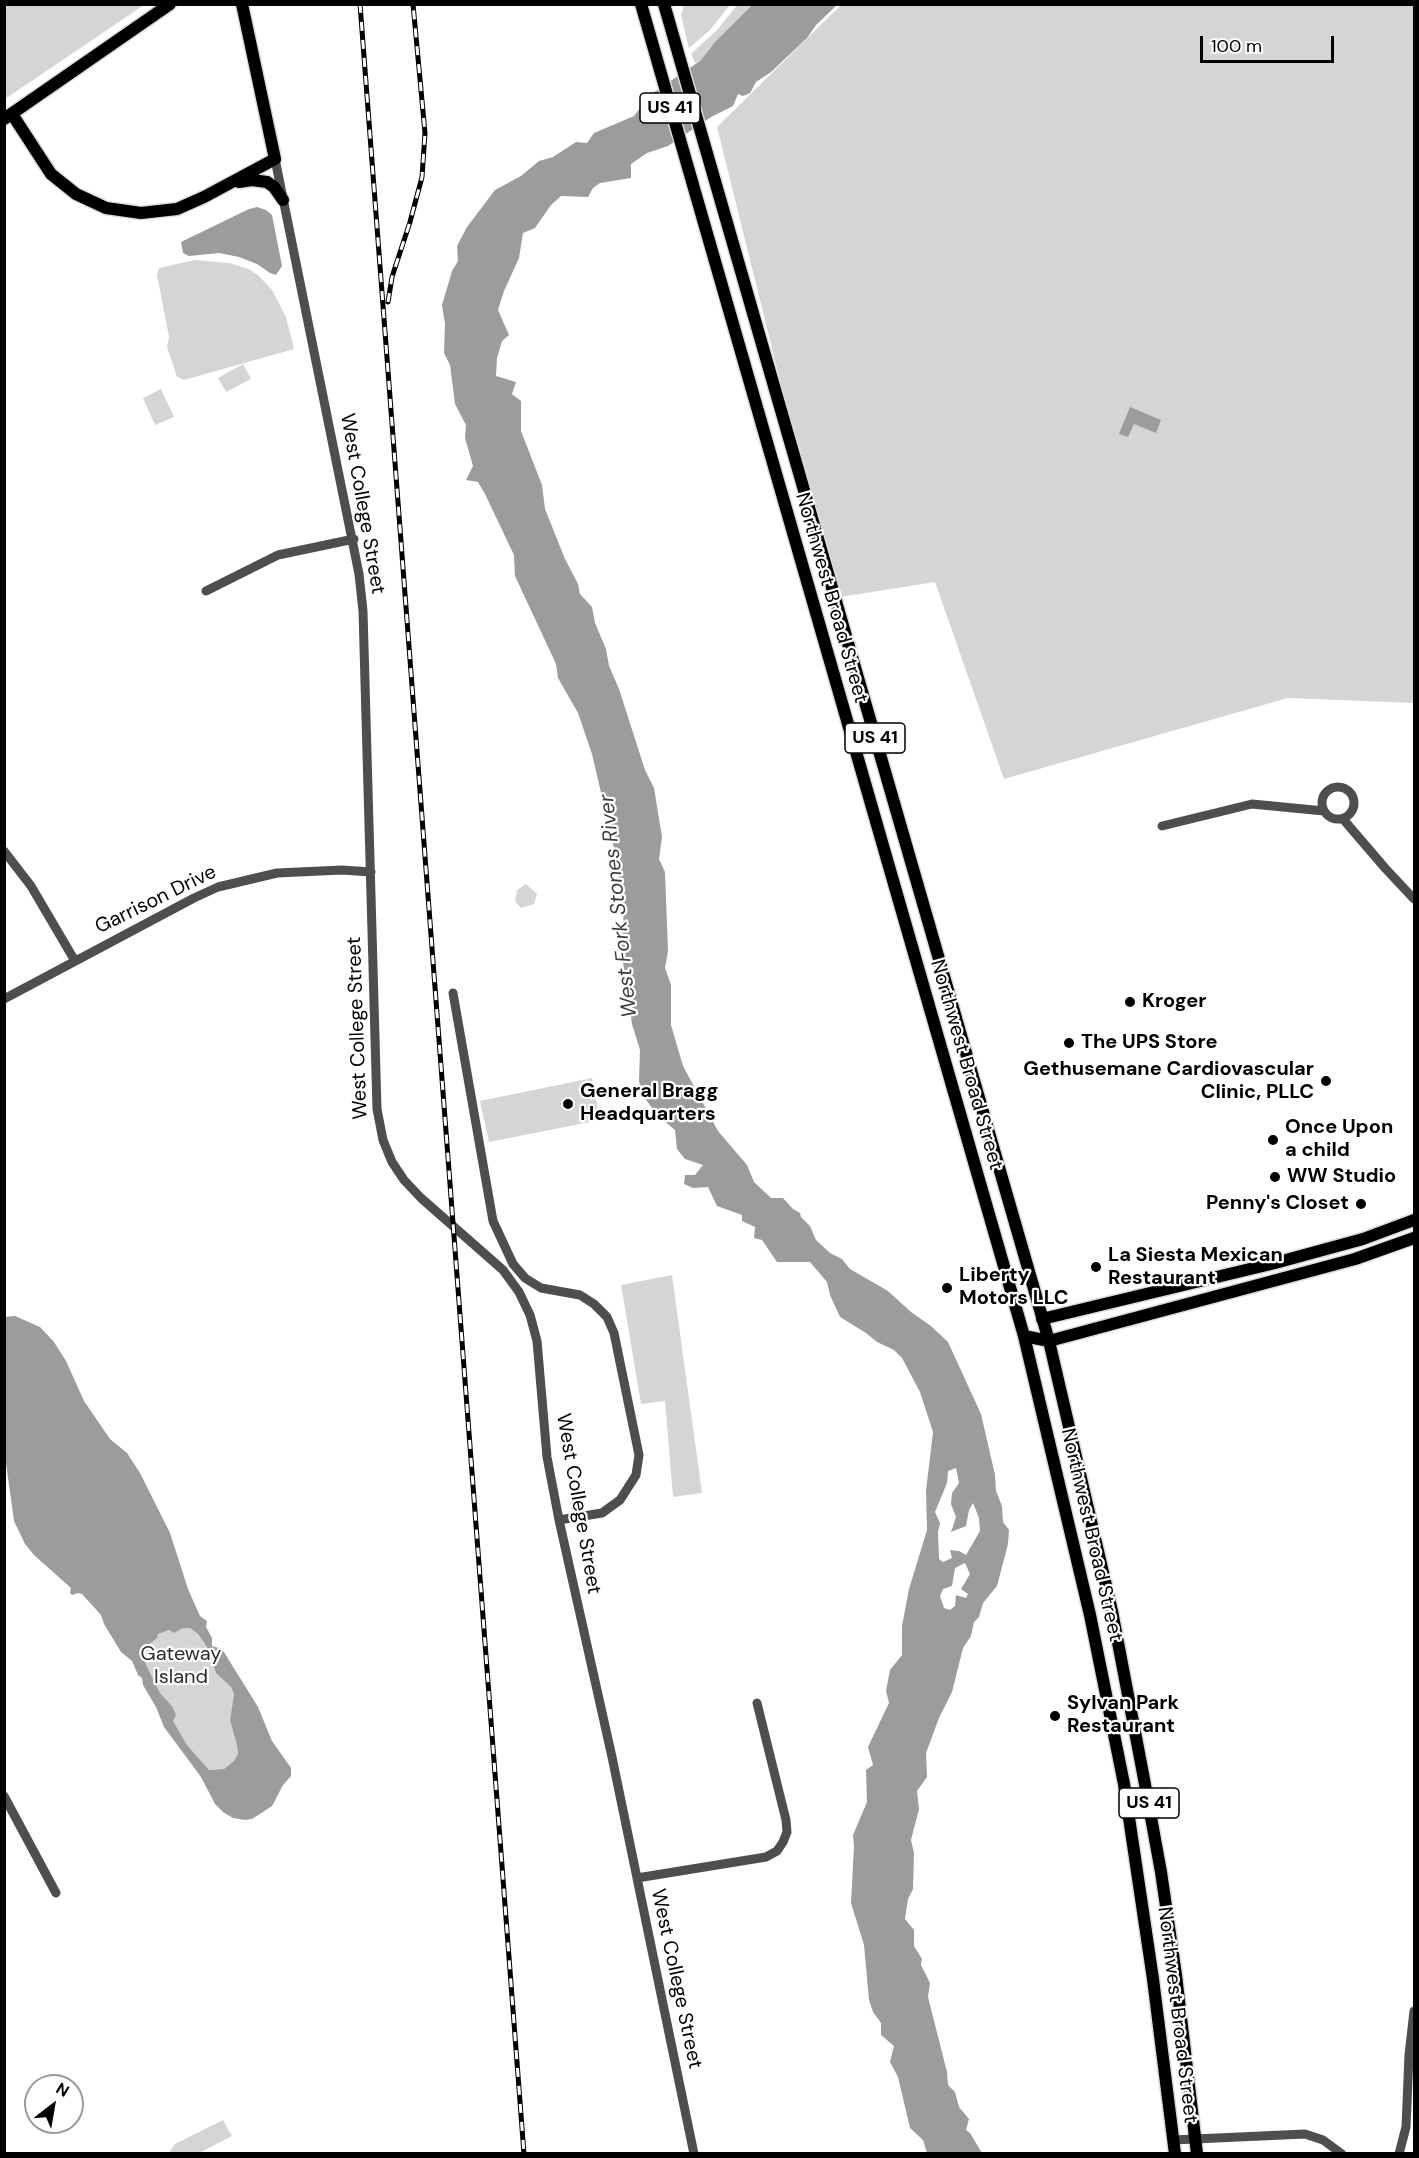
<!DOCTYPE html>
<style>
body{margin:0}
#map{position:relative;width:1419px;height:2158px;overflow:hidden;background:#fff;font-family:"DM Sans",sans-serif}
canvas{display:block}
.frame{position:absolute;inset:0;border:6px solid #000;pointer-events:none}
.north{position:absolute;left:24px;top:2074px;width:60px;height:60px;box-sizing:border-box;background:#fff;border:2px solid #999;border-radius:50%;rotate:31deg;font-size:16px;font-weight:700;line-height:24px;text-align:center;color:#000}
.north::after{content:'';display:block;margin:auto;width:21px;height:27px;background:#000;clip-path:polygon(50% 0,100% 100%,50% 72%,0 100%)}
.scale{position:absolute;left:1200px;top:36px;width:134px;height:27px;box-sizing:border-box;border:3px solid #000;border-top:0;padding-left:8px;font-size:18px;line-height:21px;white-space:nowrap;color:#000;-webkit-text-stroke:4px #fff;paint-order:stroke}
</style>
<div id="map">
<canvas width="1419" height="2158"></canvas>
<div class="frame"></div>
<div class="north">N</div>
<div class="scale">100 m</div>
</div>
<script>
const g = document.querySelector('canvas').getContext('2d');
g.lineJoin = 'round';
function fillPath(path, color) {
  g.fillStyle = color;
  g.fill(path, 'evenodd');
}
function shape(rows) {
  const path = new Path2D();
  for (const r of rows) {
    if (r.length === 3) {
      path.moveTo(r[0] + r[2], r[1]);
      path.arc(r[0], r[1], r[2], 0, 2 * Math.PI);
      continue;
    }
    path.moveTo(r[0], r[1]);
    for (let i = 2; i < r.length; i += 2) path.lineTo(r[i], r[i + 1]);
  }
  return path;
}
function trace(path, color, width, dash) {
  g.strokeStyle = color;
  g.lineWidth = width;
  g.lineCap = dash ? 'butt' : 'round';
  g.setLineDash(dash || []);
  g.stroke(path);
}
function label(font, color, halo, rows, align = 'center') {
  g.font = font + ' "DM Sans",sans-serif';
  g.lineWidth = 4.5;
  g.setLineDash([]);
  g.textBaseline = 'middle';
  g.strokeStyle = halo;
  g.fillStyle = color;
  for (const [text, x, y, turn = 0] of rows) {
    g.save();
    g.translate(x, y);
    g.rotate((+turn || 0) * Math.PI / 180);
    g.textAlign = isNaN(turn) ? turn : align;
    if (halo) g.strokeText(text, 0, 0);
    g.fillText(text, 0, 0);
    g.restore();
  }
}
const green = shape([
 [5,4,144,4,144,5,5,99],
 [684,5,684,4,730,5,710,30,689,48,681,15],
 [737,5,752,5,715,42,700,61,695,63,691,54,718,29],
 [841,5,1414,5,1414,703,1288,698,1004,779,935,582,834,598,717,127],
 [195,260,229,263,249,269,259,276,272,290,286,317,294,349,184,380,177,377,167,347,169,337,157,275,159,268],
 [243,364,251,379,226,392,218,378],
 [161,389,174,417,155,425,143,398],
 [526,884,537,894,534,904,521,908,515,901,517,890],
 [592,1078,600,1120,489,1142,480,1101],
 [672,1275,702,1493,673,1497,665,1401,641,1404,621,1285],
 [183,1628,190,1628,198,1634,207,1647,216,1673,231,1687,234,1694,230,1720,237,1745,238,1754,235,1761,224,1769,209,1770,187,1745,172,1720,172,1706,160,1693,144,1659,144,1649,157,1638,158,1634,169,1630,174,1633],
 [223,2120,232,2136,199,2153,169,2153,175,2144]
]);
const water = shape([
 [752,5,837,5,816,25,807,38,771,72,756,82,750,93,743,96,738,94,733,106,711,117,668,146,647,153,631,164,631,178,600,183,593,188,588,197,561,196,551,205,535,228,523,233,519,258,504,291,498,310,509,335,502,341,497,358,496,376,516,382,512,394,521,401,521,431,542,485,545,509,565,559,578,584,580,594,592,607,595,623,606,649,609,666,619,689,645,770,654,788,662,837,659,859,665,872,668,951,665,968,671,985,671,1025,683,1066,718,1131,747,1165,754,1182,771,1198,783,1198,793,1209,800,1213,801,1217,810,1226,816,1240,830,1253,842,1259,850,1269,888,1291,911,1312,931,1326,948,1342,981,1414,995,1475,996,1491,1002,1506,1003,1522,1009,1530,1008,1544,997,1586,983,1603,979,1617,974,1622,971,1636,963,1648,952,1692,939,1718,926,1753,927,1777,917,1791,919,1809,911,1840,914,1853,913,1889,908,1899,905,1919,914,1930,914,1946,922,1959,921,1965,930,1983,928,1997,947,2072,948,2085,955,2092,959,2107,969,2119,966,2130,970,2133,982,2153,927,2153,923,2140,910,2128,898,2077,890,2062,894,2046,881,2035,881,2023,873,2012,869,2000,864,1945,851,1903,854,1846,853,1835,867,1802,866,1770,873,1765,868,1747,889,1703,886,1691,890,1670,902,1655,902,1626,909,1589,927,1530,926,1491,933,1432,920,1392,902,1358,894,1350,877,1342,866,1333,840,1317,830,1295,827,1282,810,1262,777,1262,762,1240,754,1238,755,1227,742,1221,742,1215,717,1206,708,1187,693,1188,684,1184,685,1175,695,1175,703,1165,685,1159,677,1149,675,1130,657,1115,642,1094,639,1081,640,1050,632,1024,620,942,624,926,622,900,614,848,592,754,578,713,558,678,556,664,515,576,514,555,485,494,478,482,466,480,473,466,465,438,466,425,455,404,450,365,444,353,445,324,442,305,452,271,458,261,457,246,467,227,495,190,521,176,539,161,553,157,576,142,587,143,594,133,634,116,650,95,700,61,715,42],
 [956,1468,959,1483,952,1493,951,1504,956,1517,951,1532,966,1526,969,1510,973,1503,979,1518,980,1531,966,1555,959,1551,950,1550,952,1558,943,1562,939,1559,938,1532,940,1523,935,1512,947,1483,948,1471],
 [965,1563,970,1574,961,1589,968,1594,966,1598,956,1595,955,1606,950,1610,944,1608,940,1596,943,1589,952,1586,955,1568],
 [257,207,266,210,272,215,282,266,276,275,270,273,257,264,239,257,219,253,189,256,183,253,181,242,249,209],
 [1130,407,1161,420,1156,433,1134,424,1128,437,1119,434],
 [15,1316,40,1327,54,1342,66,1361,84,1401,110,1439,127,1453,140,1473,170,1533,188,1589,200,1616,207,1621,206,1627,212,1638,212,1646,222,1649,258,1707,272,1741,291,1768,291,1776,283,1785,272,1806,252,1819,245,1820,233,1818,223,1812,215,1804,201,1777,164,1727,156,1707,143,1685,142,1678,138,1675,132,1661,121,1652,104,1624,101,1615,82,1594,78,1593,72,1595,70,1593,71,1588,34,1555,25,1544,14,1521,5,1456,5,1317],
 [183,1628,190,1628,198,1634,207,1647,216,1673,231,1687,234,1694,230,1720,237,1745,238,1754,234,1761,224,1769,209,1770,187,1745,173,1721,176,1715,172,1706,160,1693,144,1660,144,1649,157,1638,158,1634,169,1630,174,1633]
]);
const minor = shape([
 [275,159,359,574,363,611,377,1109,383,1140,392,1162,404,1180,421,1198,503,1270,519,1292,530,1315,537,1341,547,1457,559,1520,612,1757,694,2154],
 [206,591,278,555,354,539],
 [1338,803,16],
 [1343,819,1385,868,1414,899],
 [1162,826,1252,804,1324,811],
 [4,851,31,886,75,961],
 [453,993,493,1221,513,1264,525,1278,541,1288,580,1295,594,1304,607,1317,614,1333,639,1455,636,1475,620,1500,602,1513,559,1520],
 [4,999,194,898,218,887,277,873,342,870,371,872],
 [4,1796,56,1893],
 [637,1878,766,1857,777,1851,783,1842,787,1832,786,1820,757,1703],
 [1173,2140,1305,2134,1323,2140,1342,2154],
 [1399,2154,1406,2127,1409,2055,1414,2011]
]);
const major = shape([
 [641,4,1024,1336,1090,1615,1124,1784,1153,1979,1175,2154],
 [664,4,1049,1341,1112,1611,1144,1779,1161,1872,1176,1975,1197,2154],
 [12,114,51,174,76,194,106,208,141,213,177,209,204,197,275,159,242,4],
 [4,119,170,4],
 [239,182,252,180,267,182,274,187,283,200],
 [1042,1319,1275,1263,1363,1239,1414,1220],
 [1024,1336,1049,1341,1355,1259,1414,1238]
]);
const rail = shape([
 [360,4,524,2154],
 [388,302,392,277,410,222,422,177,425,133,413,4]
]);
const markers = [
 [1130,1002,6,"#000"],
 [1069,1043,6,"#000"],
 [1326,1081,6,"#000"],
 [568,1104,6,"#000"],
 [1273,1140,6,"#000"],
 [1275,1177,6,"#000"],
 [1361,1204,6,"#000"],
 [1096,1267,6,"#000"],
 [947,1288,6,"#000"],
 [1055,1716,6,"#000"]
];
const shields = [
 [670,108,60],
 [875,738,60],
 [1149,1803,60]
];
const shieldNames = [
 ["US 41",670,108],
 ["US 41",875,738],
 ["US 41",1149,1803]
];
const streetNames = [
 ["West College Street",362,504,80],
 ["Northwest Broad Street",831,598,74],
 ["Garrison Drive",156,900,-26],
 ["West College Street",358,1028,-92],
 ["Northwest Broad Street",966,1065,74],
 ["West College Street",578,1504,80],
 ["Northwest Broad Street",1091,1535,77],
 ["West College Street",676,1979,78],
 ["Northwest Broad Street",1177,2015,83]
];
const poiNames = [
 ["Kroger",1142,1002],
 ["The UPS Store",1081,1043],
 ["Gethusemane Cardiovascular",1314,1070,"right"],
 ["Clinic, PLLC",1314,1093,"right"],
 ["General Bragg",580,1092],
 ["Headquarters",580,1115],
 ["Once Upon",1285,1128],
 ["a child",1285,1151],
 ["WW Studio",1287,1177],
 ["Penny's Closet",1349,1204,"right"],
 ["La Siesta Mexican",1108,1256],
 ["Restaurant",1108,1279],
 ["Liberty",959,1276],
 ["Motors LLC",959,1299],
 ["Sylvan Park",1067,1704],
 ["Restaurant",1067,1727]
];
const parkNames = [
 ["Gateway",181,1655],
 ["Island",181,1678]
];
const waterNames = [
 ["West Fork Stones River",619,906,-96]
];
fillPath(green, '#d5d5d5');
fillPath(water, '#9c9c9c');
trace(major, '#dbdbdb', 15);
trace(minor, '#4e4e4e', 9);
trace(major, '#000', 12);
trace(rail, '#000', 5);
trace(rail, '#fff', 3, [9]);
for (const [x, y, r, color] of markers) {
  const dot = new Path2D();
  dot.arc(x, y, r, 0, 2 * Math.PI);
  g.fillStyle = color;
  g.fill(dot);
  trace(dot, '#fff', 2);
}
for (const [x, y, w] of shields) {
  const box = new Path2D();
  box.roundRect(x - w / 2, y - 15, w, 30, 4.5);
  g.fillStyle = '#fff';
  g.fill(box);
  trace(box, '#000', 1.5);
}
label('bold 18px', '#000', null, shieldNames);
label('20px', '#000', '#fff', streetNames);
label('bold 20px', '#000', '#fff', poiNames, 'left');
label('20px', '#2c2c2c', '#fff', parkNames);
label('italic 21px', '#3d3d3d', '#fff', waterNames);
</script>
